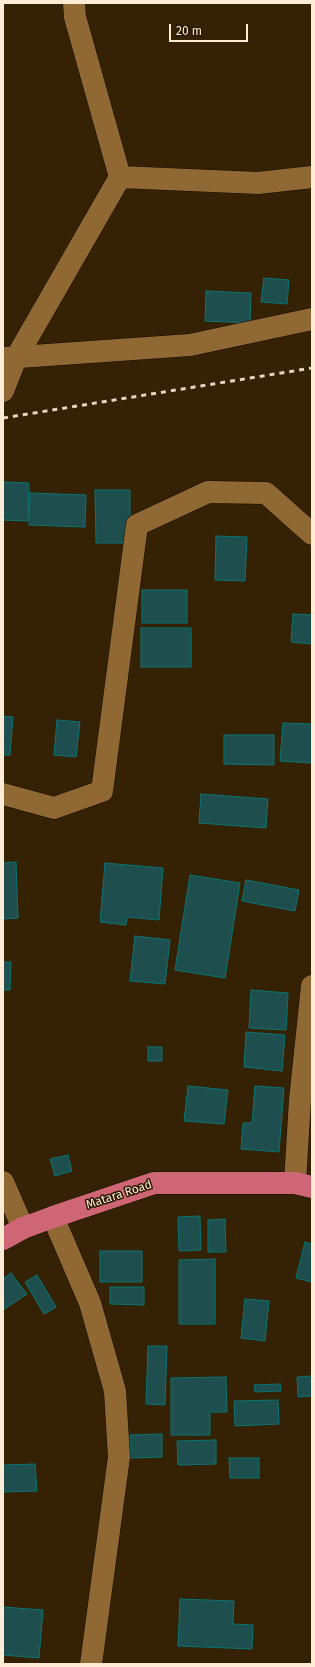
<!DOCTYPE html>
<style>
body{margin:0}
#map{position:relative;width:315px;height:1667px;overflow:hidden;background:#352205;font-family:"Fira Sans",sans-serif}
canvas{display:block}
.frame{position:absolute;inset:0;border:4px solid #feecd7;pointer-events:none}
.scale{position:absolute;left:169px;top:24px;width:79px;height:18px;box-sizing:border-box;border:2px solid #feecd7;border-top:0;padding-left:5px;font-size:12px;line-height:14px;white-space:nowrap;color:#feecd7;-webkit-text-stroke:3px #2b1800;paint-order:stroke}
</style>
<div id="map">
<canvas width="315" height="1667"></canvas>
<div class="frame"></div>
<div class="scale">20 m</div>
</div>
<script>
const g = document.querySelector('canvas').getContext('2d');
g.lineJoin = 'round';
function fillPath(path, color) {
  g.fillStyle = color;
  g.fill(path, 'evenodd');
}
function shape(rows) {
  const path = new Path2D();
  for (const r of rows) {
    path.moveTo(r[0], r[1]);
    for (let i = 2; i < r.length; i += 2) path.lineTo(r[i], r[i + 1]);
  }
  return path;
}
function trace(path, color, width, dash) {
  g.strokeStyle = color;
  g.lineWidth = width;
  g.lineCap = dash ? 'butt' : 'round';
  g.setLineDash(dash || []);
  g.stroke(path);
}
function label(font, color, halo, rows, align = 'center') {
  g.font = font + ' "Fira Sans",sans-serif';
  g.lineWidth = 3;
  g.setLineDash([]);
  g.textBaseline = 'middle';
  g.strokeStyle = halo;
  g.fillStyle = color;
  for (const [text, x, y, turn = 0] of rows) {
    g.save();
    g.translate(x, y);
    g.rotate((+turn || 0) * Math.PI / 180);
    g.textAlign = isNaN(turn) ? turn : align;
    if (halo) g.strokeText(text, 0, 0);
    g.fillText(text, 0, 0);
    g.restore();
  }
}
const building = shape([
 [264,278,289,280,287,304,261,302,264,278],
 [206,291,251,293,250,323,205,321,206,291],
 [3,482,29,483,28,521,3,520,3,482],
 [95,490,130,490,130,543,96,543,95,490],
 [30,493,86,495,85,527,29,525,30,493],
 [216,536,247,537,245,581,215,580,216,536],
 [142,590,187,590,187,623,142,623,142,590],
 [293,614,312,615,312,644,291,642,293,614],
 [141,628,191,628,191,667,141,667,141,628],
 [3,716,13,717,10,755,3,755,3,716],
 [57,720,80,722,76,757,54,755,57,720],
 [283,723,312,724,312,763,280,761,283,723],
 [224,735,274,735,274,765,224,764,224,735],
 [201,794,268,799,266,828,199,823,201,794],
 [16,862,18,918,3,919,3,863,16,862],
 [105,863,163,868,159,920,127,917,126,925,100,922,105,863],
 [190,875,240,883,225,978,175,970,190,875],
 [246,880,299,890,295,911,242,901,246,880],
 [135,936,170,940,165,984,130,981,135,936],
 [3,962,11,962,10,990,3,990,3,962],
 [251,990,288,993,286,1030,249,1028,251,990],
 [246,1032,285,1035,282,1071,244,1067,246,1032],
 [148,1047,162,1047,162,1061,148,1061,148,1047],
 [188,1086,228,1090,224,1124,184,1121,188,1086],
 [255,1086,284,1088,279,1152,241,1149,243,1123,252,1123,255,1086],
 [68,1155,72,1171,55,1176,50,1159,68,1155],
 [200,1216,201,1250,179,1251,178,1217,200,1216],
 [225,1219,226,1252,208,1252,208,1220,225,1219],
 [305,1242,312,1244,312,1282,296,1278,305,1242],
 [100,1251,142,1251,142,1282,100,1282,100,1251],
 [215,1259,215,1324,179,1324,179,1260,215,1259],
 [11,1273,27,1294,3,1310,3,1279,11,1273],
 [37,1275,56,1307,44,1314,25,1282,37,1275],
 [110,1287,144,1287,144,1305,110,1304,110,1287],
 [245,1299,269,1301,265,1341,241,1338,245,1299],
 [148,1346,167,1346,165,1405,146,1404,148,1346],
 [312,1376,312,1396,298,1397,297,1377,312,1376],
 [226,1377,227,1412,210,1412,210,1435,171,1435,171,1378,226,1377],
 [280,1384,281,1391,255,1392,254,1385,280,1384],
 [278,1400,279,1424,235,1426,234,1401,278,1400],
 [162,1434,162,1457,130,1458,130,1435,162,1434],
 [216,1440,216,1464,178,1465,177,1441,216,1440],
 [229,1458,259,1458,259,1478,230,1478,229,1458],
 [35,1464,37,1491,3,1492,3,1465,35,1464],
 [180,1599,234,1601,233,1624,253,1625,252,1649,178,1646,180,1599],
 [3,1607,43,1610,39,1658,3,1655,3,1607]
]);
const street = shape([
 [120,177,258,183,312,177],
 [5,358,190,345,312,319],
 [3,391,16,358,120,177,75,17,74,3],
 [3,794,54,808,102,791,137,525,208,492,266,493,312,534],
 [3,1182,23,1228],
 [295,1183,300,1100,312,986],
 [53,1217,90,1303,115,1391,119,1457,91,1664]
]);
const highway = shape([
 [3,1239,23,1228,53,1217,154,1183,295,1183,312,1187]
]);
const rail = shape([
 [3,418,312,368]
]);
const streetNames = [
 ["Matara Road",119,1195,-18]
];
fillPath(building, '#1e4e4d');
trace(building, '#097573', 1);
trace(street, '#180c01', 23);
trace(highway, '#180c01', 23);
trace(street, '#8f6834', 22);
trace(highway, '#cf6675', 22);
trace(rail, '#e6d4be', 3, [5, 5]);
label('12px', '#feecd7', '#2b1800', streetNames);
</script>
